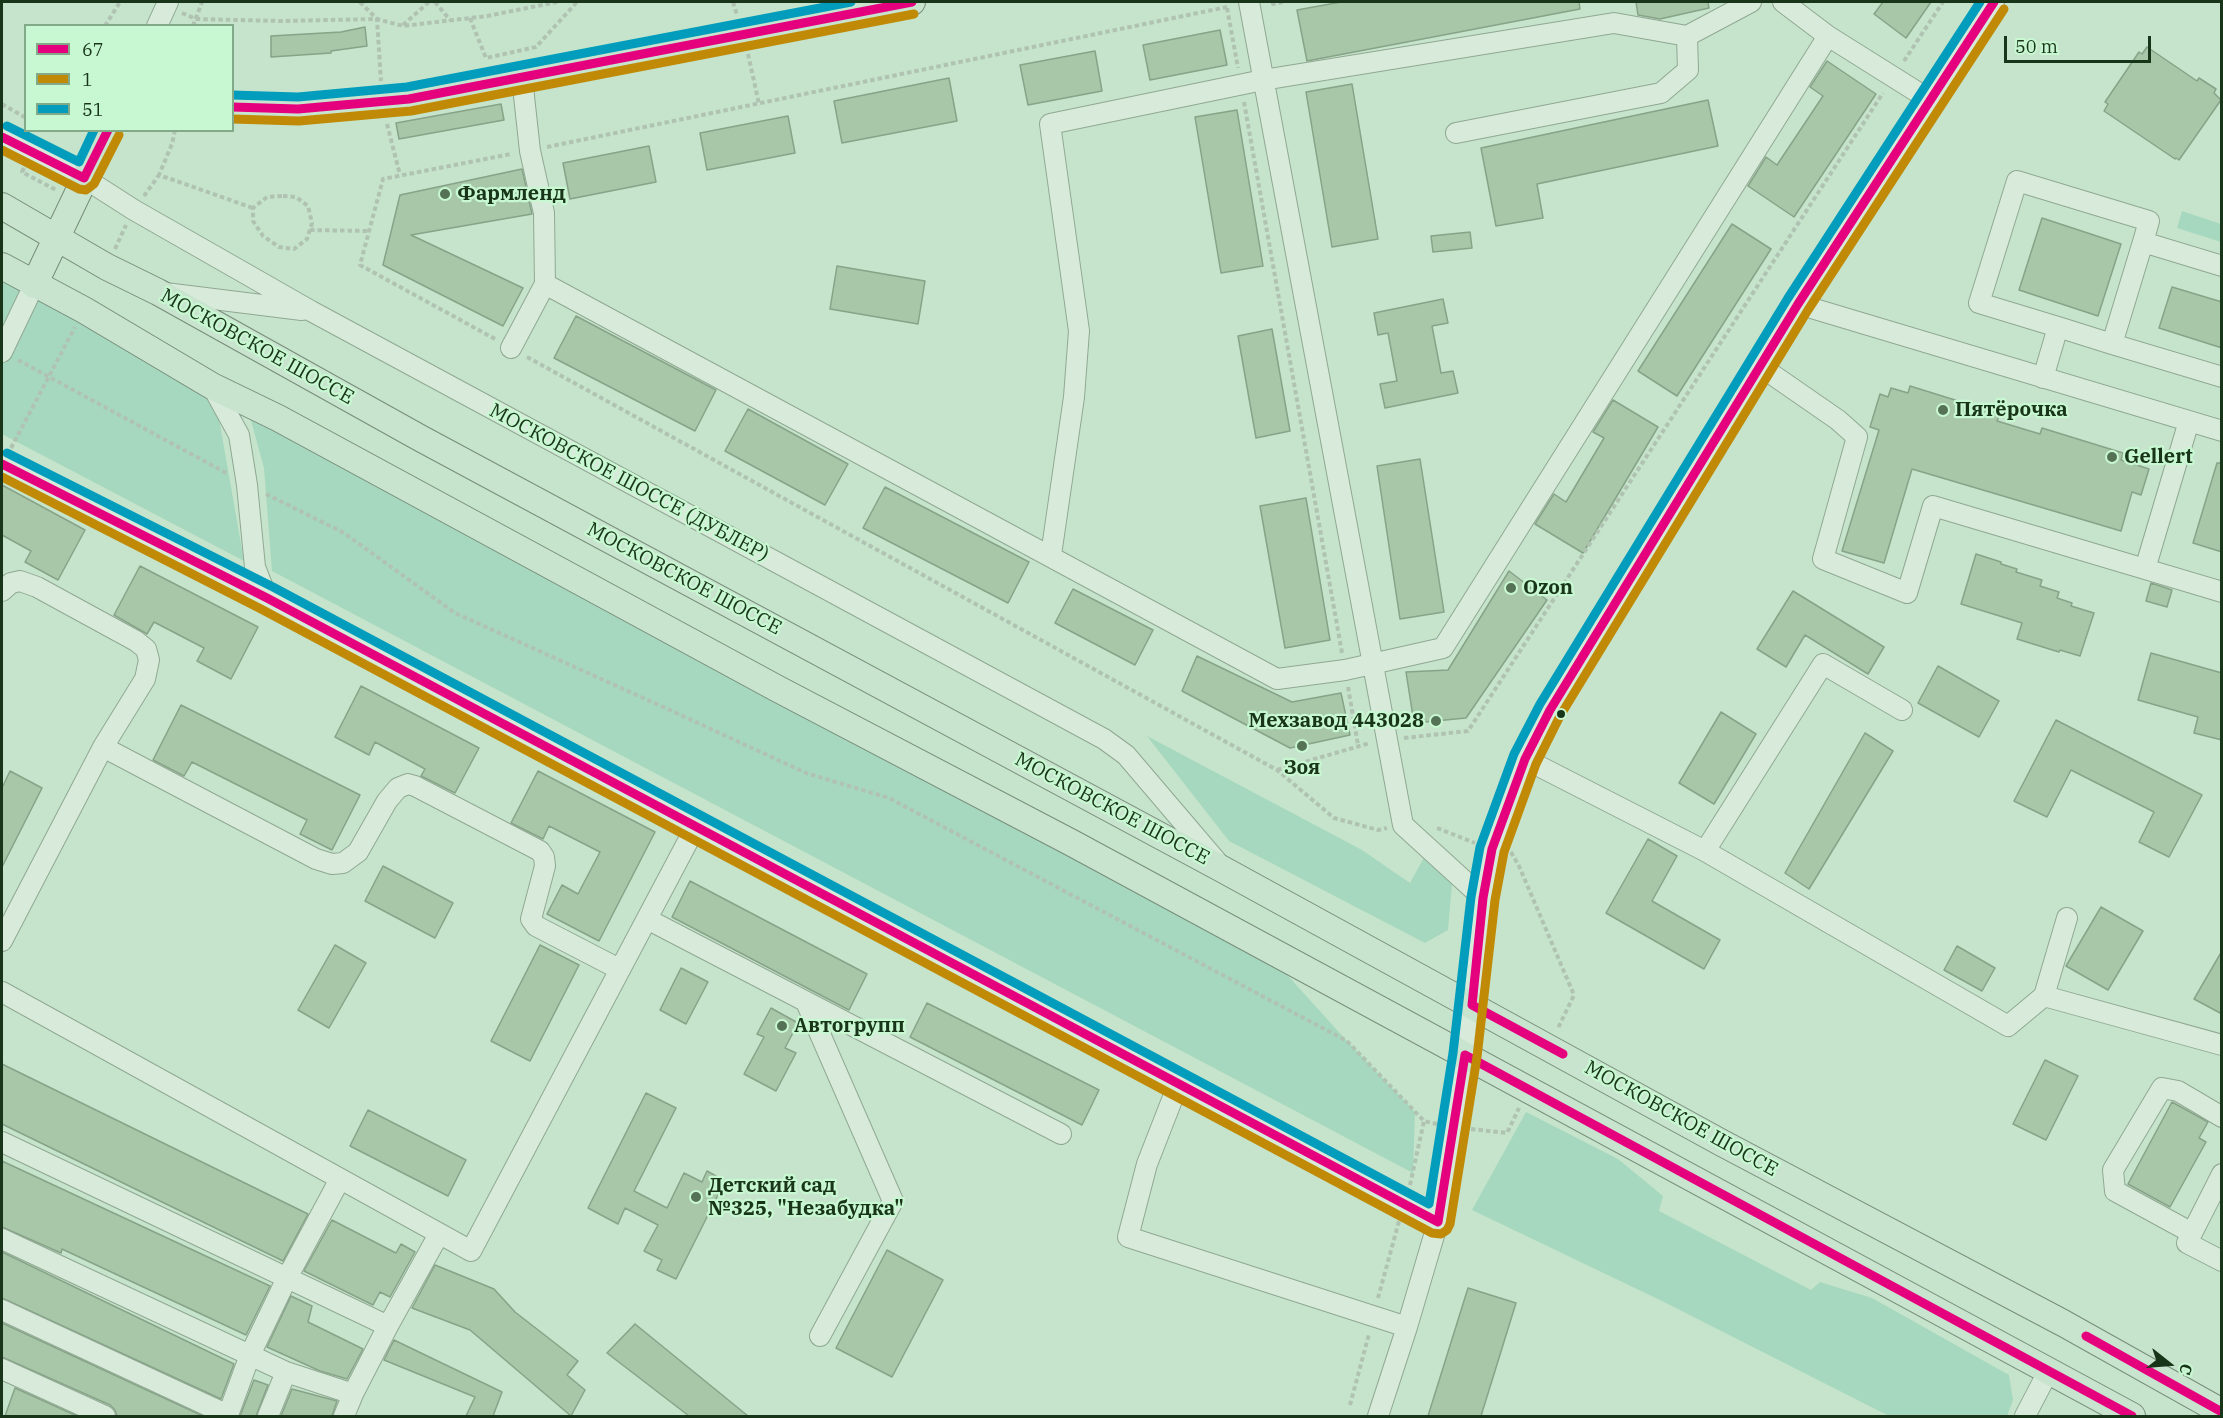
<!DOCTYPE html>
<meta charset="utf-8">
<style>
body{margin:0}
#map{position:relative;width:2223px;height:1418px;overflow:hidden;background:#c5e4cb;font-family:"IBM Plex Serif",serif}
canvas{display:block}
.frame{position:absolute;inset:0;border:3px solid #193519;pointer-events:none}
.legend{position:absolute;left:24px;top:24px;width:210px;height:108px;box-sizing:border-box;background:#c8f8d2;border:2px solid #82aa88;margin:0;padding:8px 10px;list-style:none;font-size:18px;color:#193519}
.legend li{display:flex;align-items:center;gap:12px;height:30px}
.legend b{width:30px;border:2px solid #82aa88}
.north{position:absolute;left:2139px;top:1334px;width:60px;height:60px;-webkit-text-stroke:4px #c8f8d2;paint-order:stroke;rotate:107deg;font-size:16px;font-weight:700;line-height:24px;text-align:center;color:#193519}
.north::after{content:'';display:block;margin:auto;width:21px;height:27px;background:#193519;clip-path:polygon(50% 0,100% 100%,50% 72%,0 100%)}
.scale{position:absolute;left:2004px;top:36px;width:147px;height:27px;box-sizing:border-box;border:3px solid #193519;border-top:0;padding-left:8px;font-size:18px;line-height:21px;white-space:nowrap;color:#193519;-webkit-text-stroke:4px #c8f8d2;paint-order:stroke}
</style>
<div id="map">
<canvas width="2223" height="1418"></canvas>
<div class="frame"></div>
<ul class="legend">
<li><b style="height:8px;background:#e5007d"></b>67</li>
<li><b style="height:8px;background:#c08a06"></b>1</li>
<li><b style="height:8px;background:#029dbc"></b>51</li>
</ul>
<div class="north">С</div>
<div class="scale">50 m</div>
</div>
<script>
const g = document.querySelector('canvas').getContext('2d');
g.lineJoin = 'round';
function fillPath(path, color) {
  g.fillStyle = color;
  g.fill(path, 'evenodd');
}
function shape(rows) {
  const path = new Path2D();
  for (const r of rows) {
    path.moveTo(r[0], r[1]);
    for (let i = 2; i < r.length; i += 2) path.lineTo(r[i], r[i + 1]);
  }
  return path;
}
function trace(path, color, width, dash) {
  g.strokeStyle = color;
  g.lineWidth = width;
  g.lineCap = dash ? 'butt' : 'round';
  g.setLineDash(dash || []);
  g.stroke(path);
}
function label(font, color, halo, rows, align = 'center') {
  g.font = font + ' "IBM Plex Serif",serif';
  g.lineWidth = 4.5;
  g.setLineDash([]);
  g.textBaseline = 'middle';
  g.strokeStyle = halo;
  g.fillStyle = color;
  for (const [text, x, y, turn = 0] of rows) {
    g.save();
    g.translate(x, y);
    g.rotate((+turn || 0) * Math.PI / 180);
    g.textAlign = isNaN(turn) ? turn : align;
    if (halo) g.strokeText(text, 0, 0);
    g.fillText(text, 0, 0);
    g.restore();
  }
}
const green = shape([
 [2182,211,2221,224,2221,242,2177,228],
 [2,269,195,376,219,419,244,561,2,434],
 [246,402,1260,945,1347,1041,1415,1112,1413,1173,272,571,264,468],
 [1147,736,1362,850,1410,883,1428,850,1453,872,1448,930,1425,943,1229,841],
 [1526,1112,1618,1159,1663,1196,1659,1211,1811,1290,1820,1282,1872,1298,2009,1375,2013,1400,2007,1416,1889,1416,1664,1302,1472,1210]
]);
const building = shape([
 [1341,2,1579,2,1580,9,1307,61,1297,10,1341,2],
 [1636,2,1708,2,1709,8,1660,19,1638,15,1636,2],
 [1883,2,1931,2,1906,38,1874,14,1883,2],
 [365,27,367,46,331,51,331,53,271,57,271,36,341,32,365,27],
 [1220,30,1227,65,1150,80,1143,45,1220,30],
 [2147,47,2197,81,2199,78,2216,89,2214,93,2221,100,2179,160,2176,158,2175,159,2104,111,2108,104,2105,102,2139,52,2142,54,2147,47],
 [1095,51,1102,91,1028,105,1020,65,1095,51],
 [1827,61,1876,94,1794,217,1748,186,1766,157,1777,165,1823,96,1810,87,1827,61],
 [949,78,957,121,842,143,834,101,949,78],
 [1352,84,1378,239,1332,247,1306,92,1352,84],
 [1708,100,1718,146,1537,184,1543,218,1496,226,1481,148,1708,100],
 [501,104,504,120,399,139,396,123,501,104],
 [1237,110,1263,266,1221,273,1195,117,1237,110],
 [788,116,795,153,707,170,700,133,788,116],
 [649,146,656,182,570,199,563,163,649,146],
 [522,169,532,214,411,235,523,288,503,326,383,265,400,195,522,169],
 [2042,218,2121,244,2098,316,2019,290,2042,218],
 [1732,224,1771,249,1677,396,1638,371,1732,224],
 [1470,232,1472,248,1433,252,1431,236,1470,232],
 [837,266,925,281,918,324,830,309,837,266],
 [2172,287,2222,302,2222,348,2159,328,2172,287],
 [1443,299,1448,323,1432,326,1441,373,1453,371,1458,393,1385,408,1380,384,1397,381,1388,333,1378,335,1374,313,1443,299],
 [576,316,716,390,695,431,554,358,576,316],
 [1272,329,1290,431,1256,438,1238,336,1272,329],
 [1910,386,2000,414,1997,421,2040,434,2042,428,2123,453,2121,460,2149,469,2141,495,2132,492,2121,531,1912,469,1884,563,1842,551,1879,430,1870,427,1880,394,1888,397,1891,388,1908,393,1910,386],
 [1613,400,1658,427,1583,553,1535,524,1554,494,1566,502,1604,438,1593,432,1613,400],
 [748,409,848,464,825,505,725,451,748,409],
 [1420,459,1444,612,1400,619,1377,466,1420,459],
 [2217,463,2222,463,2222,552,2193,543,2217,463],
 [2,485,85,530,58,580,25,562,31,551,2,535,2,485],
 [885,487,1029,562,1008,603,863,528,885,487],
 [1306,498,1330,640,1285,648,1260,506,1306,498],
 [1976,554,2001,562,2001,564,2017,569,2016,572,2042,580,2040,586,2059,592,2057,598,2072,603,2071,606,2094,613,2080,656,2060,650,2059,652,2017,639,2022,623,1961,604,1976,554],
 [140,566,258,627,231,679,197,661,204,648,154,622,147,634,114,615,140,566],
 [1509,571,1547,600,1466,718,1414,723,1406,672,1448,670,1509,571],
 [2151,583,2172,590,2167,607,2146,601,2151,583],
 [1073,589,1153,630,1135,665,1055,623,1073,589],
 [1793,591,1884,647,1868,674,1805,635,1786,667,1757,649,1793,591],
 [2151,653,2222,673,2222,740,2194,733,2198,717,2138,700,2151,653],
 [1197,656,1292,702,1341,693,1350,735,1290,748,1182,691,1197,656],
 [1938,666,1999,701,1979,737,1918,703,1938,666],
 [361,686,479,748,455,793,421,776,425,769,375,742,369,755,335,737,361,686],
 [181,705,360,795,332,850,300,834,307,820,192,762,184,776,153,760,181,705],
 [1721,712,1756,734,1714,804,1679,783,1721,712],
 [2056,720,2202,795,2169,857,2139,842,2154,812,2071,770,2047,817,2014,801,2056,720],
 [1865,733,1893,751,1809,889,1785,873,1865,733],
 [10,771,42,788,2,867,2,788,10,771],
 [538,771,655,832,599,941,547,914,562,885,578,894,600,852,549,826,543,839,511,823,538,771],
 [1648,839,1677,856,1652,901,1720,940,1704,969,1606,913,1648,839],
 [383,866,453,903,435,938,365,901,383,866],
 [690,881,867,974,849,1010,672,917,690,881],
 [2101,907,2143,931,2108,990,2066,966,2101,907],
 [335,945,366,963,329,1028,298,1010,335,945],
 [540,945,579,965,530,1061,491,1041,540,945],
 [1957,946,1995,968,1982,991,1944,970,1957,946],
 [2222,951,2222,1014,2194,999,2222,951],
 [681,968,708,982,686,1024,660,1010,681,968],
 [927,1003,1099,1090,1082,1125,910,1037,927,1003],
 [771,1008,798,1023,785,1048,796,1053,776,1091,744,1074,764,1037,757,1034,771,1008],
 [2045,1060,2078,1076,2046,1140,2013,1124,2045,1060],
 [2,1064,308,1214,283,1261,2,1124,2,1064],
 [646,1093,676,1108,634,1191,667,1208,684,1173,702,1182,707,1171,725,1181,676,1279,657,1270,662,1260,644,1251,658,1225,625,1208,618,1224,588,1208,646,1093],
 [2172,1102,2208,1122,2199,1138,2206,1142,2170,1207,2128,1184,2172,1102],
 [368,1110,466,1160,448,1196,350,1146,368,1110],
 [2,1161,270,1286,246,1335,62,1249,61,1253,2,1227,2,1161],
 [332,1220,396,1253,401,1244,415,1252,390,1297,380,1292,373,1305,304,1271,332,1220],
 [887,1250,943,1280,892,1377,836,1348,887,1250],
 [2,1252,234,1364,221,1399,2,1298,2,1252],
 [435,1265,494,1289,515,1312,578,1361,567,1375,585,1390,571,1416,470,1330,412,1308,435,1265],
 [1468,1288,1516,1303,1481,1416,1428,1416,1468,1288],
 [291,1296,312,1306,308,1322,363,1349,347,1379,320,1371,267,1347,291,1296],
 [2,1323,203,1416,117,1416,115,1410,110,1405,2,1357,2,1323],
 [635,1324,748,1416,689,1416,607,1353,635,1324],
 [394,1340,502,1392,493,1416,466,1416,475,1397,384,1360,394,1340],
 [254,1380,268,1385,256,1416,240,1416,254,1380],
 [15,1388,77,1416,5,1416,15,1388],
 [292,1389,337,1401,332,1416,281,1416,292,1389]
]);
const path = shape([
 [360,2,377,19,381,81],
 [435,2,450,20],
 [733,2,737,15],
 [1273,2,1273,4,1283,2],
 [1227,8,1238,68],
 [182,13,196,19,281,21,377,19,403,26,487,16,557,2],
 [470,18,486,58,536,47,577,2],
 [403,25,429,2],
 [105,26,120,2],
 [193,26,202,2],
 [748,54,759,104],
 [1904,61,1943,2],
 [1244,102,1342,653],
 [2,104,26,118],
 [387,124,400,175],
 [175,130,172,144,159,175,253,208],
 [547,147,1227,7],
 [24,168,22,172,56,190],
 [144,196,159,175],
 [283,196,296,197,308,206,312,223,307,239,294,249,279,247,263,236,253,221,253,208,267,197,283,196],
 [310,230,369,231],
 [115,249,126,225],
 [495,339,360,265,383,179,511,154],
 [527,357,1277,770,1334,818,1378,830,1387,828],
 [18,360,228,474],
 [11,448,75,327],
 [266,494,344,533,455,613,672,711,806,773,889,798,1347,1041,1424,1121,1437,1124],
 [1348,687,1358,745],
 [1404,738,1468,731,1883,93],
 [1277,770,1370,743],
 [1437,828,1475,843],
 [1511,852,1519,866,1574,995,1558,1028],
 [1471,1129,1507,1133,1519,1108],
 [1410,1185,1424,1121],
 [1378,1298,1399,1221],
 [1350,1405,1369,1334]
]);
const minor = shape([
 [1249,2,1403,825,1483,898],
 [1783,2,1828,36],
 [157,26,168,2],
 [1456,133,1661,93,1688,70,1687,36],
 [2,137,84,178,134,210,311,311,1104,739,1126,755,1218,863],
 [545,284,1277,679,1345,670,1443,648,1828,36,1930,100],
 [165,293,302,310],
 [1798,304,2222,431],
 [2058,327,1979,303,2017,181,2149,221,2143,242],
 [2112,344,2222,377],
 [511,348,545,284,544,213,530,151,522,78],
 [2,352,34,285],
 [1760,366,1838,420,1857,437,1823,559,1907,593,1933,506,2145,569,2189,421],
 [2043,378,2058,327,2112,344,2143,242,2222,266],
 [212,386,239,435,247,485,255,567,267,598],
 [2,464,267,598,1438,1222],
 [1051,555,1074,397,1079,331,1050,124,1263,80,1614,23,1687,36,1751,2],
 [2145,569,2222,592],
 [2,591,11,583,20,581,37,587,136,641,146,649,149,660,145,679,103,747,2,941],
 [103,747,316,859,332,864,343,863,358,852,387,801,398,788,408,784,415,786,540,851,544,857,545,866,531,919,536,926,619,969],
 [1525,759,1705,851,2008,1026,2044,996,2222,1045],
 [1705,851,1823,664,1902,710],
 [647,919,1061,1134],
 [2,992,471,1251,696,826],
 [2044,996,2067,918],
 [806,1002,893,1201,820,1336],
 [1179,1082,1147,1164,1128,1237,1407,1327],
 [2,1142,388,1326,439,1234],
 [2222,1174,2187,1243,2222,1261],
 [2192,1233,2115,1191,2113,1170,2162,1088,2178,1091,2222,1117],
 [2,1239,286,1372,353,1394],
 [2,1310,228,1415,250,1355,287,1278,340,1179],
 [2,1369,105,1416],
 [268,1416,286,1372],
 [344,1416,353,1394,388,1326],
 [1378,1416,1407,1327,1438,1222,1465,1055,1483,898,1492,849,1525,759,1550,710,1798,304,1994,2],
 [2025,1416,2049,1370]
]);
const major = shape([
 [232,107,298,109,381,103,409,99,912,2],
 [2,206,107,267,158,292,420,438,1222,869,1722,1143,2063,1323,2222,1412],
 [2,266,84,310,212,386,278,418,778,689,1072,843,2132,1416],
 [34,285,108,130]
]);
const bus1 = shape([
 [232,107,298,109,409,99,912,2],
 [2,137,84,178,108,130],
 [2,464,267,598,1438,1222,1465,1055,2132,1416],
 [1563,1054,1472,1005,1483,898,1492,849,1525,759,1550,710,1798,304,1994,2],
 [2086,1336,2222,1412]
]);
const bus2 = shape([
 [232,119,299,121,411,111,914,14],
 [2,150,79,189,86,190,94,184,119,135],
 [2,477,261,609,1432,1233,1441,1234,1447,1230,1450,1224,1477,1057,1495,900,1504,852,1536,764,1560,716,1808,310,2004,9]
]);
const bus3 = shape([
 [232,95,298,97,407,87,851,2],
 [7,126,79,162,94,130],
 [7,453,273,587,1429,1204,1453,1053,1471,897,1480,847,1514,754,1540,704,1788,298,1980,2]
]);
const markers = [
 [445,194,6,"#557257"],
 [1943,410,6,"#557257"],
 [2112,457,6,"#557257"],
 [1511,588,6,"#557257"],
 [1561,714,5,"#193519"],
 [1436,721,6,"#557257"],
 [1302,746,6,"#557257"],
 [782,1026,6,"#557257"],
 [696,1197,6,"#557257"]
];
const poiNames = [
 ["Фармленд",457,194],
 ["Пятёрочка",1955,410],
 ["Gellert",2124,457],
 ["Ozon",1523,588],
 ["Мехзавод 443028",1424,721,"right"],
 ["Зоя",1302,768,"center"],
 ["Автогрупп",794,1026],
 ["Детский сад",708,1186],
 ["№325, \"Незабудка\"",708,1209]
];
const streetNames = [
 ["МОСКОВСКОЕ ШОССЕ",257,347,29],
 ["МОСКОВСКОЕ ШОССЕ (ДУБЛЕР)",629,483,28],
 ["МОСКОВСКОЕ ШОССЕ",684,579,28],
 ["МОСКОВСКОЕ ШОССЕ",1112,809,28],
 ["МОСКОВСКОЕ ШОССЕ",1681,1119,29]
];
fillPath(green, '#a6d8bf');
fillPath(building, '#a7c7a8');
trace(building, '#87a388', 1.5);
trace(minor, '#90a892', 22);
trace(major, '#778d79', 28);
trace(path, '#b0c3b2', 4, [4.5, 3]);
trace(minor, '#d8ebdb', 20);
trace(major, '#c8e3ce', 26);
trace(bus1, '#e5007d', 9);
trace(bus2, '#c08a06', 9);
trace(bus3, '#029dbc', 9);
for (const [x, y, r, color] of markers) {
  const dot = new Path2D();
  dot.arc(x, y, r, 0, 2 * Math.PI);
  g.fillStyle = color;
  g.fill(dot);
  trace(dot, '#c8f8d2', 2);
}
label('bold 20px', '#193519', '#c8f8d2', poiNames, 'left');
label('20px', '#193519', '#c8f8d2', streetNames);
</script>
